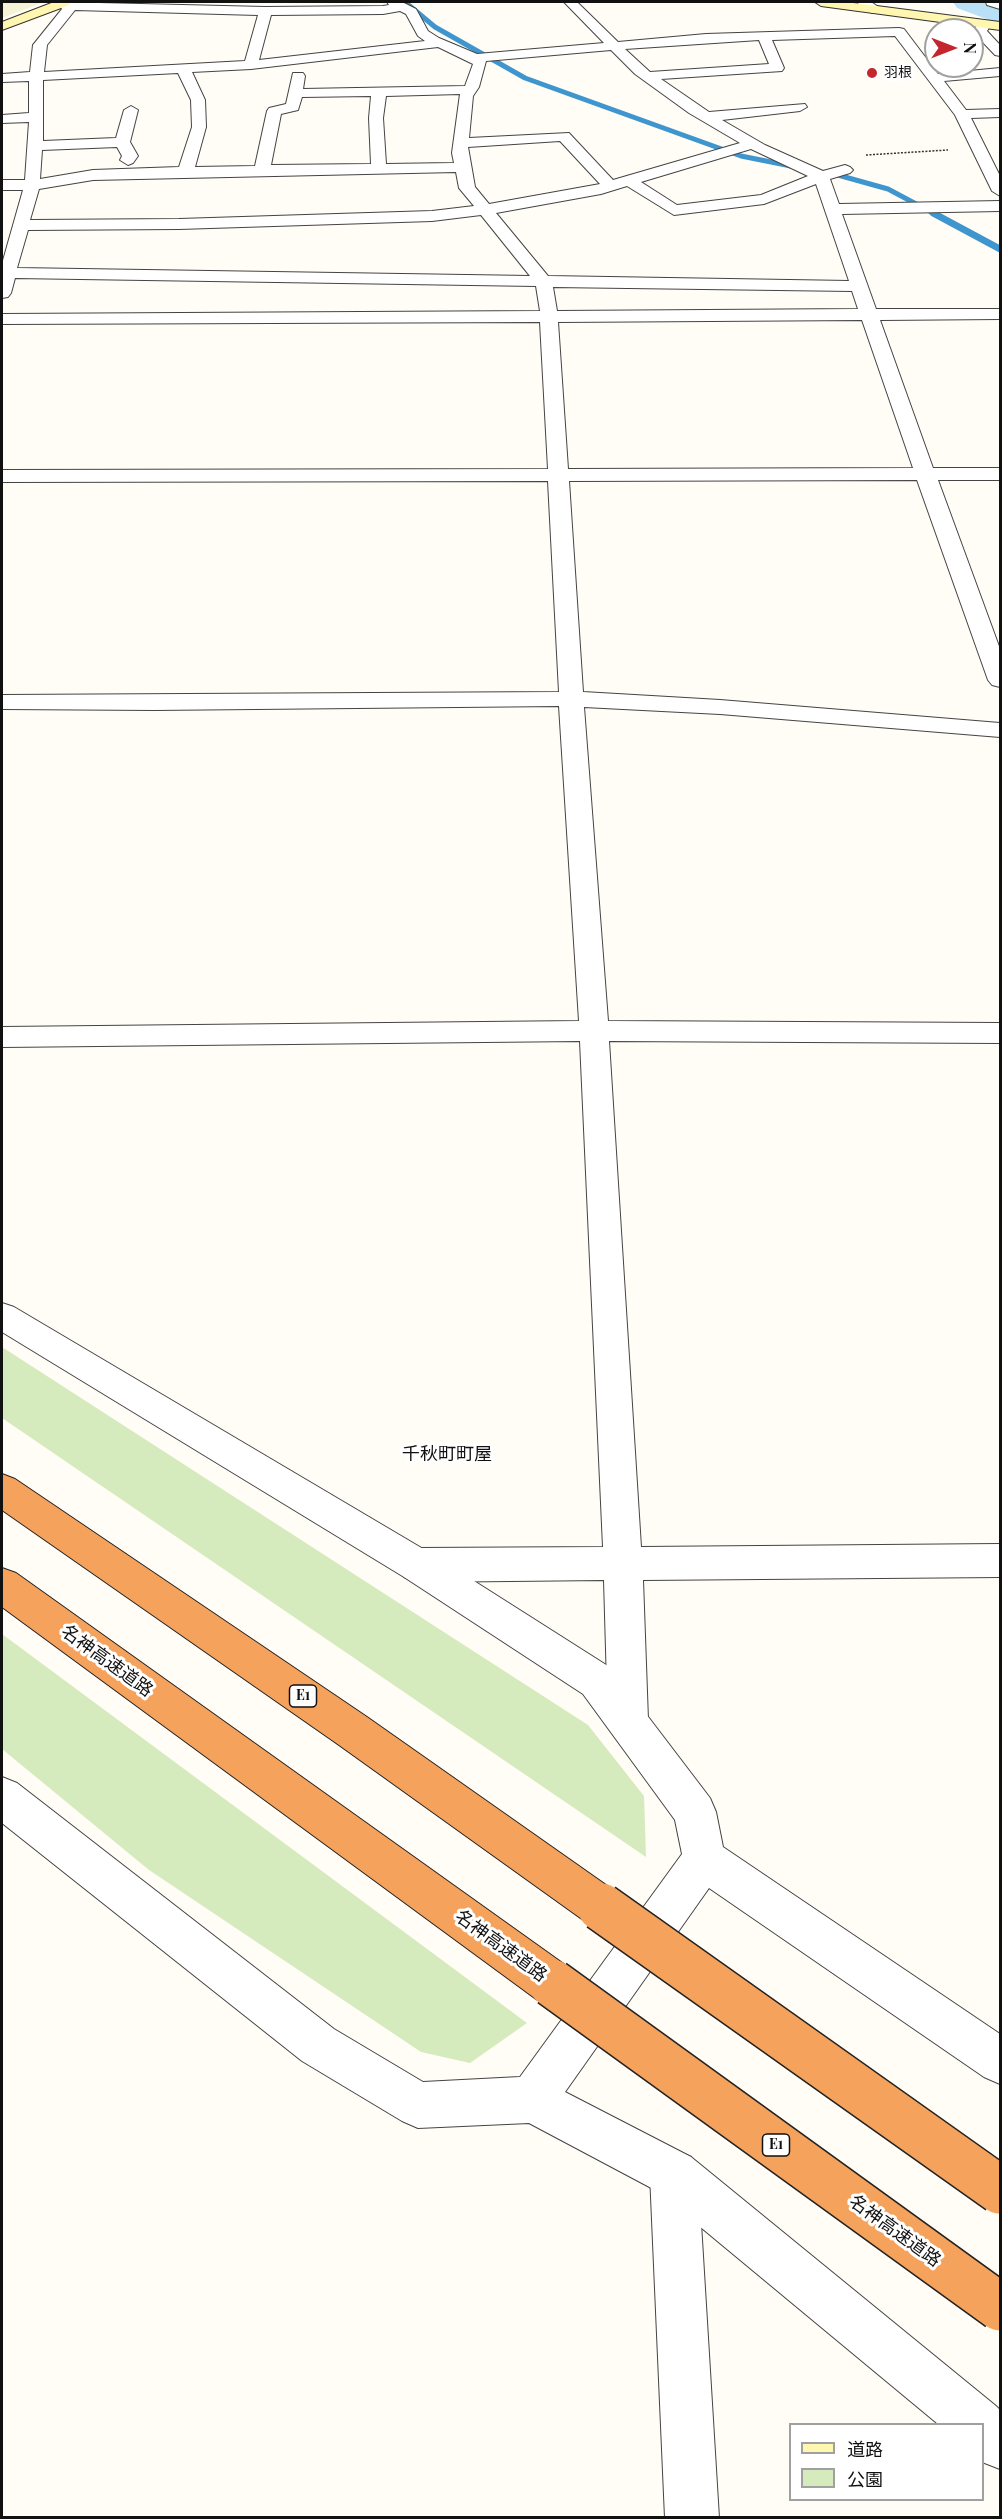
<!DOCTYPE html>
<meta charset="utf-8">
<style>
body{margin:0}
#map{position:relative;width:1002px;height:2519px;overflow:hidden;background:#fffdf5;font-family:"Playfair Display","Noto Sans JP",serif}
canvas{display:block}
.frame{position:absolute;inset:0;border:3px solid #111;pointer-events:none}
.legend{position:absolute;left:789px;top:2423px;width:195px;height:78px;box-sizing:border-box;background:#fff;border:2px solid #a0a0a0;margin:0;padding:8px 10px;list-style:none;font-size:18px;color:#111}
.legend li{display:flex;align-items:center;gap:12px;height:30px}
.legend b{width:30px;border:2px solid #a0a0a0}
.north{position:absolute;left:924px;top:18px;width:60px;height:60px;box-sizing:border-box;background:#fff;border:2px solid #a0a0a0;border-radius:50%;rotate:90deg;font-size:16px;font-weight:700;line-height:24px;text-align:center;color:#111}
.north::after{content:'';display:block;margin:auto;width:21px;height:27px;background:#c4262e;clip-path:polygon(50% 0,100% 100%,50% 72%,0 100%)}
</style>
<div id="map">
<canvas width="1002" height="2519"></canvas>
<div class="frame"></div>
<ul class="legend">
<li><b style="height:8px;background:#fff6b0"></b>道路</li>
<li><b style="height:16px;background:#d5ebbd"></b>公園</li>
</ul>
<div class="north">N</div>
</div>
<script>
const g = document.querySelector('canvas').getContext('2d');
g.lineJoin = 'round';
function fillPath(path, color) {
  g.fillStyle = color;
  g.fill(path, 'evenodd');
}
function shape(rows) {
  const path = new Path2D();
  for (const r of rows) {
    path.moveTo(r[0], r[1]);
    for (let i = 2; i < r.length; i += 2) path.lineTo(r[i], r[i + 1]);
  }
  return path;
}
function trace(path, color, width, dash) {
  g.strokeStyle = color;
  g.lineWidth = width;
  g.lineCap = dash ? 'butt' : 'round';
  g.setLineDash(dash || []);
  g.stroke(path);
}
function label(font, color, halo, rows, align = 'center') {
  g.font = font + ' "Playfair Display","Noto Sans JP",serif';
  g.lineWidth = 6;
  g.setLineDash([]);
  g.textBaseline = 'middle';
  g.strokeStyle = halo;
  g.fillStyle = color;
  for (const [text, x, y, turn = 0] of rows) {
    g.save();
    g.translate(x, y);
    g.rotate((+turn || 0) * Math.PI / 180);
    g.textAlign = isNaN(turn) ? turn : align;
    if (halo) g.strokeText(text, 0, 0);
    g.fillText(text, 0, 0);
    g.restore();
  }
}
const farmland = shape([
 [2,2,44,2,2,18]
]);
const green = shape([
 [2,1347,588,1725,644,1796,646,1857,2,1418],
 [2,1634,527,2023,470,2063,421,2052,149,1870,2,1749]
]);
const streamFar1 = shape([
 [405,2,435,27,525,78,741,156,801,168],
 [827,172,888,189,935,214]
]);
const stream = shape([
 [933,213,1000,249]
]);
const river = shape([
 [953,2,989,2,1000,6,1000,24,957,8,953,2]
]);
const path = shape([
 [866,155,948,150]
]);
const minor = shape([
 [57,2,265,7,383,6,389,5,387,2,402,2,416,9,428,31,439,38,477,54,604,43,564,2,577,2,618,42,706,34,899,28,904,29,938,74,1000,68,1000,76,944,81,966,110,1000,109,1000,117,971,118,1000,176,1000,196,992,191,955,115,895,36,772,40,784,68,782,71,661,79,709,112,805,104,807,107,800,111,722,120,765,145,823,171,845,165,850,167,853,170,850,173,830,179,839,204,1000,201,1000,211,842,214,876,309,1000,309,1000,319,880,320,933,468,1000,468,1000,480,938,480,1000,649,1000,687,992,685,988,680,917,480,569,481,583,692,720,700,1000,723,1000,737,720,714,584,707,608,1021,1000,1023,1000,1043,609,1041,641,1547,1000,1544,1000,1577,643,1580,648,1720,642,1733,628,1739,614,1733,608,1720,604,1580,417,1582,404,1577,398,1565,404,1553,417,1548,603,1547,580,1041,2,1047,2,1027,579,1021,559,706,154,710,2,709,2,695,559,692,548,481,2,482,2,470,548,469,540,322,2,324,2,314,540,311,536,286,15,278,11,293,8,297,2,298,2,264,23,190,2,190,2,180,25,180,29,122,2,123,2,115,29,113,29,81,2,82,2,74,30,72,33,45,62,9,57,2],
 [75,10,258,15,245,61,44,72,47,45,75,10],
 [400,11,406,14,418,36,425,41,259,60,271,15,383,14,400,11],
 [759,40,769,64,650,72,625,49,759,40],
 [438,47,473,64,465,86,303,89,305,76,303,73,293,73,286,104,269,108,267,111,255,166,195,167,206,127,205,100,192,72,251,69,438,47],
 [611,50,635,74,689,113,740,143,613,180,569,133,469,138,473,96,479,87,486,61,611,50],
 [178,73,191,100,192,127,179,167,93,170,40,179,42,150,117,147,122,156,120,160,128,165,133,163,138,156,130,142,138,110,131,106,124,110,116,138,43,141,43,80,178,73],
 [460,94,452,153,454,163,386,164,383,118,386,96,460,94],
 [371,96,369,118,371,164,271,165,281,114,298,110,302,97,371,96],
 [560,141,600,184,489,204,475,187,468,147,560,141],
 [751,149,808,176,761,195,677,205,641,182,751,149],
 [456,172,459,188,474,206,432,211,179,219,30,220,39,189,93,180,456,172],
 [816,184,849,281,548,276,496,213,601,194,627,186,674,215,764,204,816,184],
 [481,215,530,276,17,268,28,230,179,229,432,221,481,215],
 [553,287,852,291,858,309,557,311,553,287],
 [862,320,913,468,568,469,558,322,862,320],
 [856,2,871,2,883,10,882,13,872,13,856,2],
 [986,2,1000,2,1000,9,987,5,986,2],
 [984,20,991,24,987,31,1000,45,1000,56,995,55,973,32,979,21,984,20],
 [674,2150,691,2157,698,2174,719,2518,665,2518,650,2174,657,2157,674,2150]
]);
const tertiary = shape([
 [2,1303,14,1307,430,1553,611,1668,710,1798,716,1812,723,1847,1000,2034,1000,2084,984,2077,709,1888,565,2092,691,2157,996,2406,1000,2410,1000,2469,982,2462,982,2424,938,2424,657,2191,529,2123,418,2128,402,2121,302,2061,2,1823,2,1777,17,1783,334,2029,423,2082,520,2077,682,1854,675,1820,583,1694,404,1577,2,1332,2,1303]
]);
const secondary = shape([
 [54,2,70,2,69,5,2,30,2,22,54,2],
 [815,2,846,2,1000,22,1000,30,821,6,815,2]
]);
const motorway = shape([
 [2,1474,15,1479,367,1717,616,1892,623,1907,616,1922,601,1929,586,1922,339,1745,2,1510,2,1474],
 [2,1568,16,1573,568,1967,574,1983,568,1999,552,2005,536,1999,2,1607,2,1568]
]);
const motorwayBridge = shape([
 [601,1907,1000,2190],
 [552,1983,1000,2307]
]);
const markers = [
 [872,73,6,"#c4262e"]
];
const farPoinames = [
 ["羽根",884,73]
];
const shields = [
 [303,1696,27],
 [776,2145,27]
];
const shieldNames = [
 ["E1",303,1696],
 ["E1",776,2145]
];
const quarterNames = [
 ["千秋町町屋",447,1454]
];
const nearStreetnames = [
 ["名神高速道路",107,1661,36],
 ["名神高速道路",501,1946,36],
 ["名神高速道路",895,2231,36]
];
fillPath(farmland, '#f6f3d4');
fillPath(green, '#d5ebbd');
trace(streamFar1, '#3f96cf', 5);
trace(stream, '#3f96cf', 7);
fillPath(river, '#b9e0f7');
trace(minor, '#444', 2);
trace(tertiary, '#444', 2);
trace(secondary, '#333', 2);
trace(motorway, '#222', 2);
trace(path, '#333', 1.5, [2, 1.5]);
fillPath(minor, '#fff');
fillPath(tertiary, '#fff');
fillPath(secondary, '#fff6b0');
fillPath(motorway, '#f5a25d');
trace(motorwayBridge, '#222', 50, []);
trace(motorwayBridge, '#f5a25d', 47);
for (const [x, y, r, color] of markers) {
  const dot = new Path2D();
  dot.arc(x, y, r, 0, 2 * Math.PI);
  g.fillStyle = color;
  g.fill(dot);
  trace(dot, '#fff', 2);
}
label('14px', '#111', '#fff', farPoinames, 'left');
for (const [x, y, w] of shields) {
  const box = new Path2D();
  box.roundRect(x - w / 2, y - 11, w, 22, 4.5);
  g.fillStyle = '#fff';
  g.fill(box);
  trace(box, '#111', 1.5);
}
label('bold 14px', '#111', null, shieldNames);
label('18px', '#111', '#fff', quarterNames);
label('18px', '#111', '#fff', nearStreetnames);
</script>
